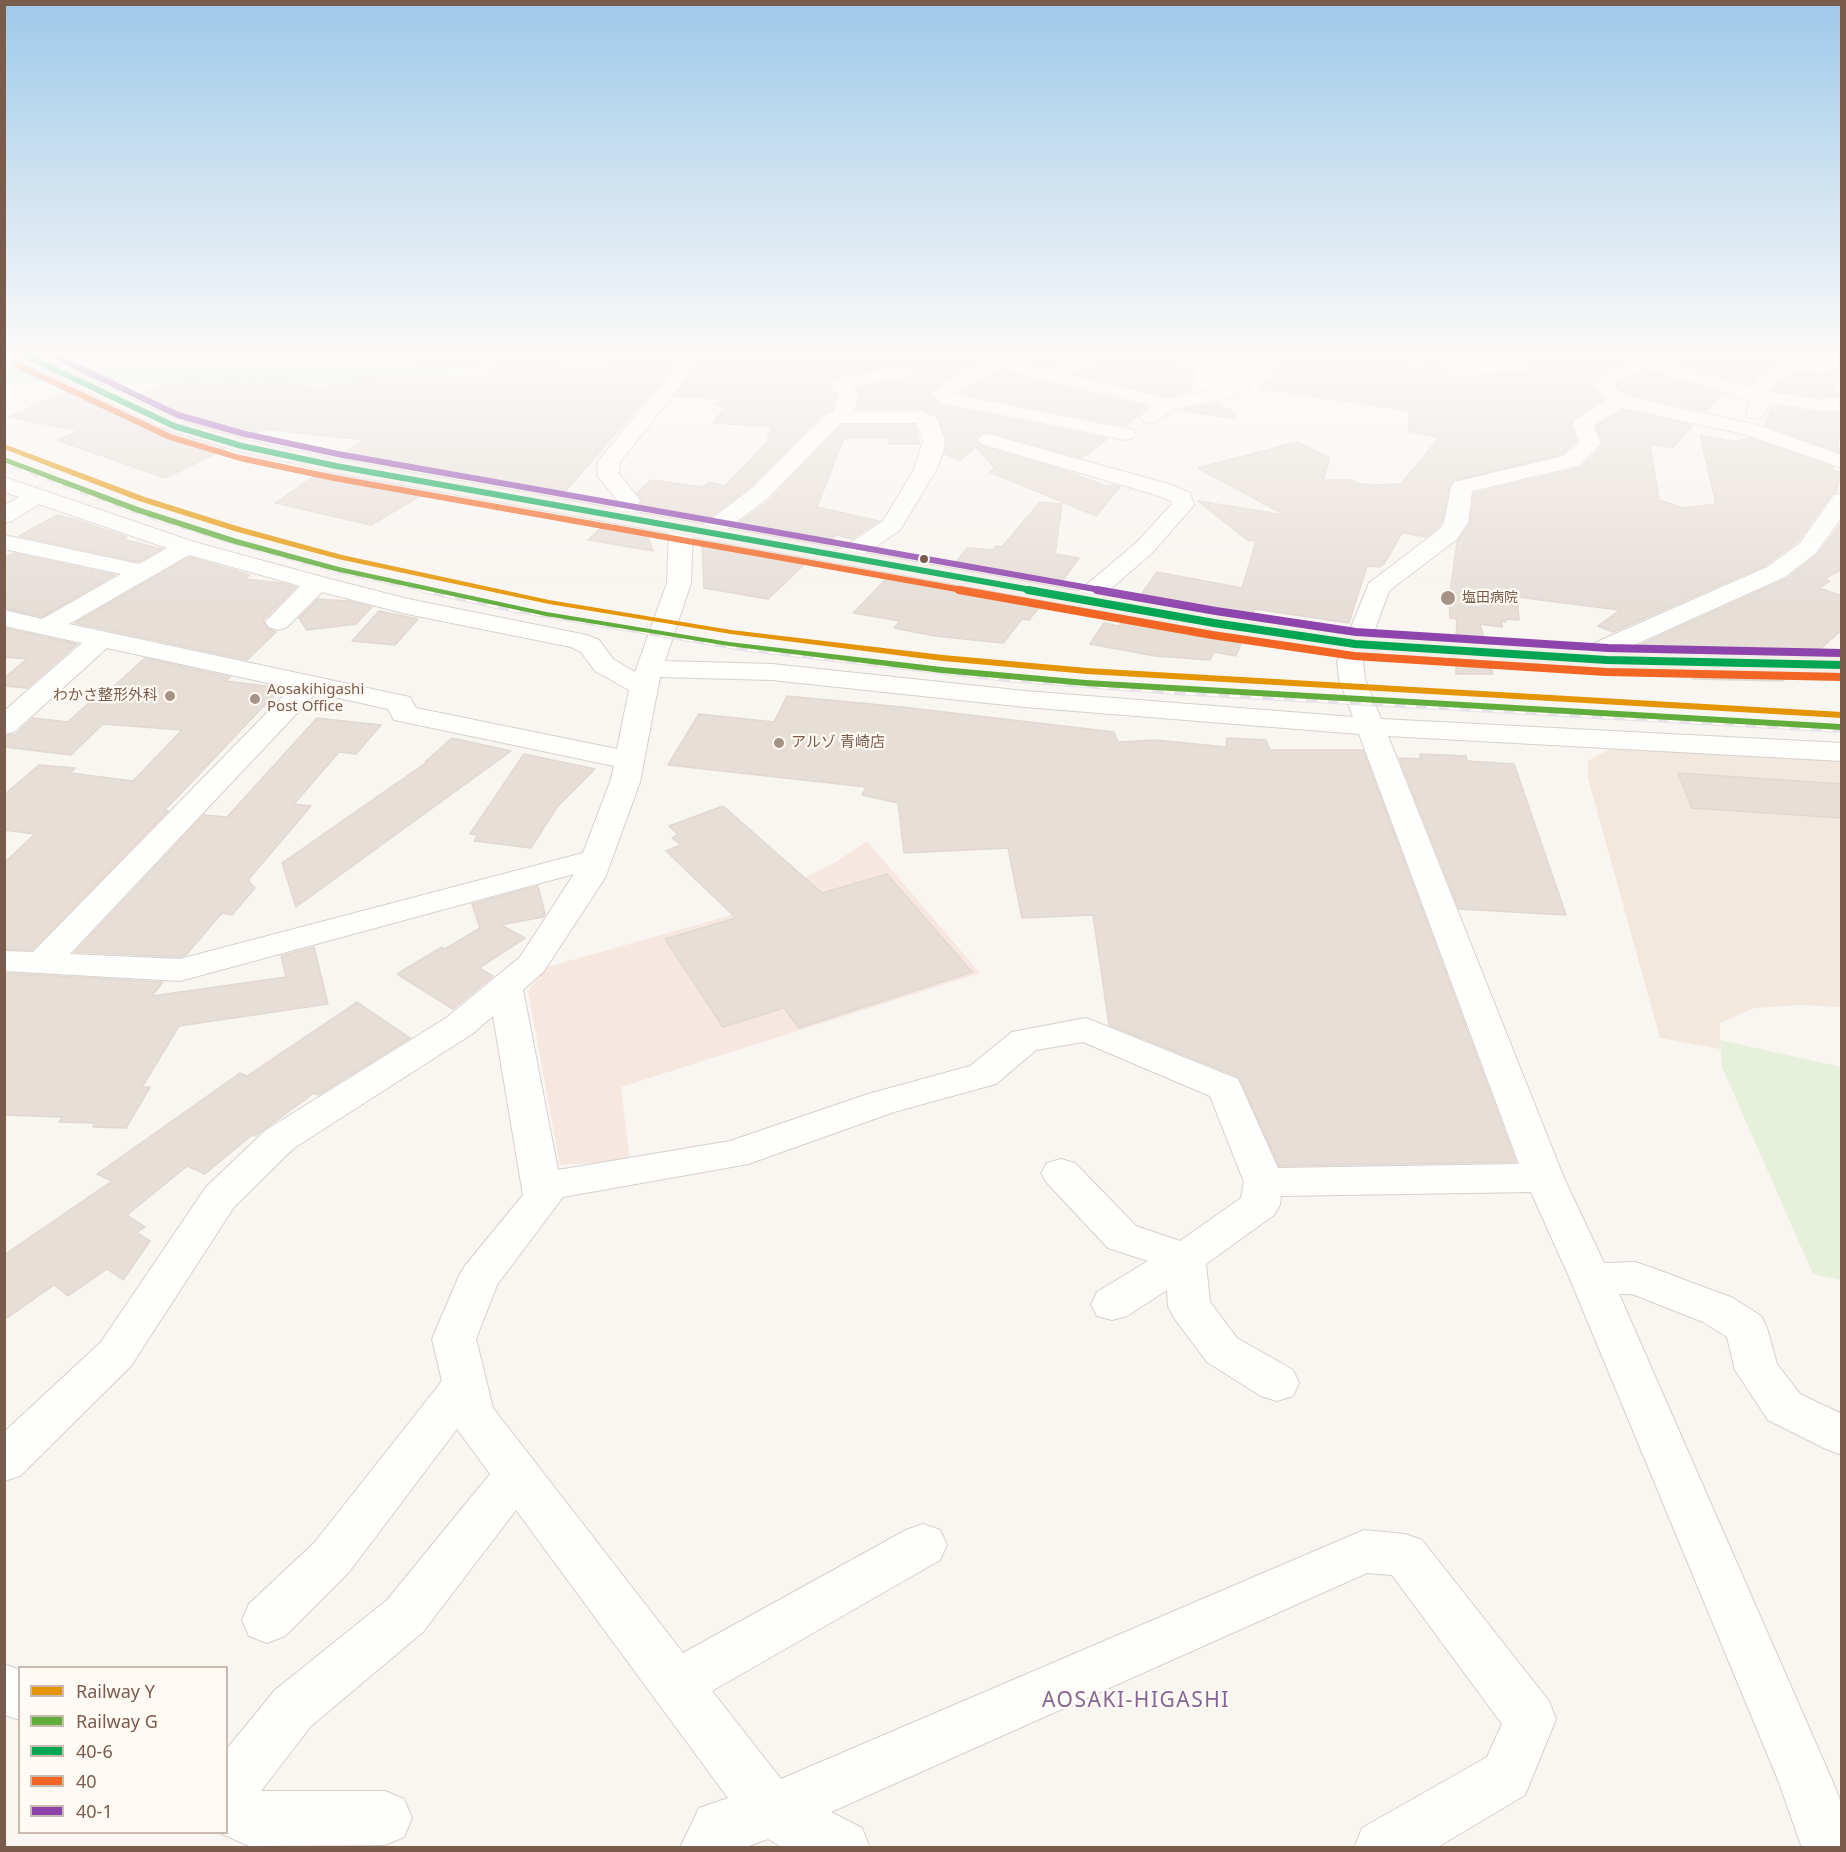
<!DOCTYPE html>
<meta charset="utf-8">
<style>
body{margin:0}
#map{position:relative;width:1846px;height:1852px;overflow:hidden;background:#f9f5f0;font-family:"Noto Sans",sans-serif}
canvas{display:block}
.frame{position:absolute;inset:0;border:6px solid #7a5c4d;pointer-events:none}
.legend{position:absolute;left:18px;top:1666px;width:210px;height:168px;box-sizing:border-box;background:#fffaf3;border:2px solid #cabbb1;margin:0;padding:8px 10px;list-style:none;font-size:18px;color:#7a5c4d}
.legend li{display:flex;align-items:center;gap:12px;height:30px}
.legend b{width:30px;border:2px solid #cabbb1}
</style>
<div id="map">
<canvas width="1846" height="1852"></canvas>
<div class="frame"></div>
<ul class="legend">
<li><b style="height:8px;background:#e59504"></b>Railway Y</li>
<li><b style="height:8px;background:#60ad3b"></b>Railway G</li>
<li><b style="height:8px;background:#00a651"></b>40-6</li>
<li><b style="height:8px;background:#f26522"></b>40</li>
<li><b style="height:8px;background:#8e44ad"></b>40-1</li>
</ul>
</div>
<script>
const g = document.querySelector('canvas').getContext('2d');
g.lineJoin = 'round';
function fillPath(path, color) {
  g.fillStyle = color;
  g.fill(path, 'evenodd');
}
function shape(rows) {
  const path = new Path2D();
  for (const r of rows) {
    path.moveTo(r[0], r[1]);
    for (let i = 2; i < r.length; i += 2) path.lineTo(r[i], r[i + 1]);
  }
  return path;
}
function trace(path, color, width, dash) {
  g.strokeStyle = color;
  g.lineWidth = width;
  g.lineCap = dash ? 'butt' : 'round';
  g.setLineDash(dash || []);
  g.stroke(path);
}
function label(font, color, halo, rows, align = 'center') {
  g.font = font + ' "Noto Sans","Noto Sans JP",sans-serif';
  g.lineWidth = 4.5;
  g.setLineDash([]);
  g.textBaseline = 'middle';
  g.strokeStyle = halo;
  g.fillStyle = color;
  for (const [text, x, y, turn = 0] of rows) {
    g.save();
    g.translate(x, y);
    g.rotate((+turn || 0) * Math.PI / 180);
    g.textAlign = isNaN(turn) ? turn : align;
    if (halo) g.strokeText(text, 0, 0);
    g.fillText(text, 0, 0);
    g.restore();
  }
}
const residential = shape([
 [1613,747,1841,759,1841,1007,1799,1005,1754,1008,1720,1023,1720,1049,1660,1038,1588,778,1588,761]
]);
const commercial = shape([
 [867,841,980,973,621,1087,630,1161,560,1165,528,991,547,967,728,916,836,862]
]);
const industrial = shape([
 [241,352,420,352,374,357,234,361]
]);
const green = shape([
 [1133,352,1247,352,1219,366,1196,367,1144,356],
 [1352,352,1496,352,1510,357,1501,362,1469,359,1379,358,1354,354],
 [1720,1040,1841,1067,1841,1280,1813,1274,1722,1067]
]);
const river = shape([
 [451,352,529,352,524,359,513,362,422,376,364,381,310,383,4,382,4,362,310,363,364,361,451,352]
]);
const building = shape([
 [739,352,1086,352,1049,368,996,355,958,371,929,393,937,404,945,406,1107,439,1082,458,989,432,980,434,975,440,980,446,1066,471,1106,486,1112,485,1120,487,1096,516,990,472,995,468,976,447,960,460,945,454,947,440,936,415,921,409,857,409,861,397,856,389,914,377,917,371,913,366,905,364,847,374,833,380,829,386,836,396,831,410,824,412,751,486,708,519,640,507,642,499,637,493,651,480,703,487,709,482,725,486,772,437,767,436,774,427,713,423,726,406,716,405,721,399,675,396,693,374,697,355,739,352],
 [1119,352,1193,352,1171,365,1196,371,1189,390,1192,391,1168,396,1077,374,1116,358,1119,352],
 [1528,352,1622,352,1629,360,1605,370,1592,385,1603,400,1574,418,1571,424,1576,442,1562,454,1452,481,1449,487,1442,522,1438,527,1426,537,1402,533,1384,564,1380,567,1367,566,1349,623,1255,609,1251,618,1138,599,1157,572,1242,588,1256,541,1247,540,1198,501,1285,515,1198,468,1297,442,1330,458,1323,480,1353,480,1355,483,1372,485,1401,484,1439,438,1408,431,1410,411,1260,388,1286,358,1405,361,1409,365,1436,363,1453,378,1535,370,1519,359,1538,357,1528,352],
 [1648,352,1823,352,1816,359,1799,356,1772,364,1748,384,1654,357,1648,352],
 [674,356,670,371,564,493,457,474,452,477,339,457,364,440,264,429,246,438,182,420,136,398,167,382,177,380,221,386,228,382,246,384,253,380,324,388,336,380,362,382,367,377,409,378,417,373,479,378,505,359,605,369,620,358,674,356],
 [1842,361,1842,383,1833,384,1841,396,1818,397,1772,390,1788,376,1801,372,1821,376,1829,374,1842,361],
 [999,371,1147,407,1125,426,960,393,999,371],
 [1647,371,1722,394,1706,411,1627,394,1618,386,1621,382,1647,371],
 [70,390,80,391,166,432,225,449,165,478,57,440,80,431,8,417,70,390],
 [1215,403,1236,413,1234,419,1180,410,1215,403],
 [1772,406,1818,413,1842,412,1842,426,1837,448,1840,448,1839,452,1765,425,1772,406],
 [1622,410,1693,425,1672,448,1650,444,1659,500,1683,508,1716,504,1700,435,1735,442,1749,438,1833,467,1833,470,1841,472,1836,492,1832,494,1798,541,1766,565,1613,632,1598,626,1620,610,1517,597,1519,620,1506,619,1506,622,1502,621,1502,627,1480,624,1485,642,1456,640,1457,619,1450,618,1449,600,1457,542,1470,523,1474,493,1580,468,1603,446,1597,426,1622,410],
 [842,425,915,425,920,444,889,444,889,437,844,438,817,507,879,521,852,539,836,535,826,544,733,527,770,500,842,425],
 [320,472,336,475,427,492,371,525,275,503,320,472],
 [1040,502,1062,504,1055,554,1079,558,1060,584,953,566,967,548,993,550,996,546,1002,547,1040,502],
 [57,515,77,520,127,537,122,539,162,549,139,562,19,536,57,515],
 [1842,522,1842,569,1824,579,1830,581,1819,588,1842,596,1842,630,1814,654,1673,651,1667,643,1652,650,1640,645,1786,579,1818,554,1842,522],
 [605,524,646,531,653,551,588,540,605,524],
 [705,542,708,542,809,560,768,599,756,597,704,588,702,544,705,542],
 [13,553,115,575,42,617,4,608,4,558,13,553],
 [189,557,250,575,245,579,281,583,296,587,263,620,267,628,276,632,247,660,75,623,189,557],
 [889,576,938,585,1043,603,1029,620,1022,619,1003,643,935,636,894,628,900,621,853,613,889,576],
 [318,599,349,601,372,607,356,624,307,630,299,618,318,599],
 [379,611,418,619,395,645,352,641,379,611],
 [1125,617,1214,633,1243,638,1236,656,1214,652,1210,660,1155,656,1090,644,1104,623,1119,626,1125,617],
 [4,628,77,644,27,688,4,686,4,678,27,659,4,657,4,628],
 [145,658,230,677,226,681,281,688,165,810,168,811,32,950,4,949,4,863,35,834,4,830,4,795,39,765,75,768,70,773,133,781,182,730,103,724,71,755,4,747,4,736,16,734,33,718,68,722,95,697,102,697,145,658],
 [1456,661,1490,663,1493,674,1456,674,1456,661],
 [1687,672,1791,674,1783,681,1693,679,1687,672],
 [787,696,902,707,1114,732,1118,742,1156,740,1226,747,1227,738,1266,740,1270,750,1363,750,1516,1162,1279,1166,1239,1077,1109,1025,1093,915,1022,918,1008,848,904,853,898,803,862,795,866,787,668,765,699,714,774,722,787,696],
 [317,718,381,725,356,754,339,752,294,804,311,806,248,880,255,888,232,915,222,913,186,955,180,957,75,952,204,815,227,817,317,718],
 [452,738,511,751,296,907,282,863,427,762,425,762,452,738],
 [524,754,595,769,557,807,531,848,474,841,478,835,470,834,524,754],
 [1420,754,1466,756,1467,761,1514,764,1566,915,1459,909,1399,758,1421,759,1420,754],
 [1678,773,1842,784,1842,818,1692,808,1678,773],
 [723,806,822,893,887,874,972,972,799,1028,784,1008,723,1027,665,939,736,918,666,851,681,845,672,838,678,835,669,826,723,806],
 [538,886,545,914,543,917,501,925,525,938,479,968,493,976,453,1009,397,974,442,947,445,949,480,928,472,904,538,886],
 [314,947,328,1004,179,1026,142,1087,150,1087,126,1128,93,1127,95,1123,59,1122,63,1117,4,1115,4,973,163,982,152,996,286,977,281,956,314,947],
 [357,1002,410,1038,318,1095,314,1093,255,1136,253,1134,205,1174,187,1166,127,1215,145,1227,137,1232,150,1241,123,1280,107,1269,68,1296,54,1285,4,1320,4,1255,112,1181,97,1174,240,1073,247,1076,357,1002]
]);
const minor = shape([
 [410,352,459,352,457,356,450,358,371,369,46,371,39,369,36,365,39,361,46,359,371,357,410,352],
 [677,352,695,352,691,373,620,462,619,474,640,500,631,523,623,525,615,523,612,518,618,501,597,475,598,461,672,372,677,352],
 [1092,352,1117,352,1115,356,1070,375,1168,398,1215,389,1240,380,1247,382,1250,386,1247,390,1227,398,1174,409,1157,421,1150,423,1143,421,1140,417,1152,406,999,369,973,381,954,394,1133,430,1136,434,1133,438,1126,440,946,404,939,402,931,393,959,373,990,359,997,357,1049,370,1092,352],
 [1624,352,1644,352,1653,359,1749,387,1773,366,1800,358,1817,361,1826,352,1842,352,1842,357,1828,372,1821,374,1801,370,1787,374,1767,391,1818,399,1842,398,1842,410,1818,411,1769,403,1763,417,1756,419,1749,417,1746,413,1750,402,1747,399,1647,369,1620,380,1615,386,1626,396,1757,425,1842,455,1842,468,1744,434,1622,408,1594,425,1601,444,1578,466,1472,491,1468,523,1457,539,1389,591,1363,662,1365,679,1381,719,1842,743,1842,761,1388,736,1564,1178,1604,1263,1635,1262,1650,1267,1733,1298,1761,1316,1767,1328,1777,1364,1800,1394,1842,1414,1842,1455,1826,1449,1768,1420,1735,1370,1727,1337,1703,1322,1632,1294,1619,1294,1832,1780,1842,1805,1842,1848,1802,1848,1778,1780,1570,1279,1531,1192,1281,1196,1280,1205,1274,1215,1206,1264,1210,1302,1237,1338,1293,1370,1299,1383,1293,1396,1277,1401,1261,1396,1207,1362,1174,1318,1168,1306,1167,1290,1127,1316,1112,1320,1097,1316,1091,1304,1097,1292,1148,1261,1108,1248,1047,1183,1041,1173,1047,1163,1061,1159,1075,1163,1136,1226,1180,1241,1241,1198,1244,1182,1210,1096,1083,1042,1036,1050,996,1084,894,1112,748,1164,563,1197,497,1285,476,1339,493,1408,683,1653,906,1530,923,1524,940,1530,947,1545,940,1560,712,1691,781,1779,1364,1530,1405,1534,1422,1540,1549,1701,1556,1719,1525,1795,1436,1848,1354,1848,1362,1828,1487,1757,1502,1724,1392,1575,1367,1573,831,1812,862,1828,870,1848,784,1848,768,1839,743,1848,680,1848,699,1808,728,1798,516,1510,423,1632,311,1726,261,1791,385,1791,404,1799,412,1818,404,1837,385,1845,249,1846,218,1832,226,1832,226,1750,275,1690,387,1600,490,1474,457,1429,349,1572,285,1636,267,1643,249,1636,242,1620,249,1604,315,1542,442,1381,432,1339,458,1278,464,1267,523,1195,493,1016,472,1034,294,1148,234,1207,131,1366,20,1476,4,1481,4,1432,101,1342,206,1187,266,1130,446,1018,520,957,574,874,180,981,4,971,4,951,33,952,291,688,107,648,14,732,4,734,4,711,82,643,4,626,4,610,42,619,121,574,4,549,4,535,139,564,167,548,39,504,12,521,4,523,4,506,19,497,4,492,4,477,194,542,326,578,408,599,587,635,599,640,613,659,635,672,667,583,669,528,673,523,681,521,689,523,693,528,691,583,665,661,772,664,1025,691,1353,717,1339,679,1337,662,1369,583,1440,529,1444,523,1451,487,1454,482,1563,456,1579,443,1573,423,1576,419,1607,400,1594,386,1606,372,1633,361,1624,352],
 [189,555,300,586,265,622,269,627,278,630,287,627,322,592,407,614,571,647,581,652,595,671,629,690,617,749,416,708,410,697,400,695,69,624,189,555],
 [660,677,772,680,1025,707,1359,734,1519,1164,1278,1168,1238,1079,1086,1018,1012,1032,970,1066,868,1094,730,1141,558,1170,523,990,544,971,605,878,640,782,660,677],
 [316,693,388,709,394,720,404,722,614,766,610,782,583,853,180,959,70,954,316,693],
 [905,366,912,368,915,372,912,376,852,387,859,396,854,411,921,411,935,417,938,421,945,441,943,453,936,470,900,530,853,562,845,564,837,562,833,557,837,552,883,521,914,470,923,441,917,423,841,423,768,498,715,538,707,540,699,538,695,533,699,528,752,488,826,414,833,412,839,396,831,386,834,382,847,376,905,366],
 [988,434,1172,485,1190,493,1194,505,1152,553,1092,605,1083,607,1074,605,1071,600,1074,595,1136,543,1172,504,1171,501,1156,495,981,444,977,440,981,436,988,434],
 [1842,493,1842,517,1816,553,1785,577,1592,664,1583,666,1574,664,1570,658,1574,652,1767,567,1800,543,1834,495,1842,493],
 [4,1664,20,1670,20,1720,4,1715,4,1664]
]);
const major = shape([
 [9,352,33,352,181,422,246,440,336,459,1214,615,1355,636,1607,652,1842,657,1842,673,1607,668,1355,652,1214,631,336,473,242,452,167,430,11,356,9,352]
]);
const railFar1 = shape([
 [4,463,132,511,245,546,337,571,430,591]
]);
const rail = shape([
 [423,590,511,609,748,649,1006,679,1175,692,1842,730]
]);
const bus1Far1 = shape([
 [18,352,174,426,242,446,336,466,1037,591]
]);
const bus1 = shape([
 [1028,590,1214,623,1355,644,1607,660,1842,665]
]);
const bus2Far1 = shape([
 [13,363,170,437,240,458,334,478,968,591]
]);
const bus2 = shape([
 [959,590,1212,635,1354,656,1606,672,1842,677]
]);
const bus3Far1 = shape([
 [46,352,178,415,245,434,338,454,1106,591]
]);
const bus3 = shape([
 [1097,590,1216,611,1356,632,1608,648,1842,653]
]);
const rail1 = shape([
 [4,444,145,497,240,527,342,555,549,600,731,630,943,655,1087,668,1842,712,1842,718,1087,674,943,661,731,634,549,604,338,559,234,531,139,501,4,449,4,444]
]);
const rail2 = shape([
 [4,457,141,508,237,539,339,567,546,612,729,642,942,667,1086,680,1841,724,1842,730,1086,686,942,673,729,646,546,616,335,571,231,543,135,512,4,462,4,457]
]);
const markers = [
 [924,559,5,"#7a5c4d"],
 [1448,598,8,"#a69286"],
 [170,696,6,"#a69286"],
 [255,699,6,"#a69286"],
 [779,743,6,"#a69286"]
];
const farPoinames = [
 ["塩田病院",1462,598]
];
const poiNames = [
 ["Aosakihigashi",267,690],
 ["Post Office",267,707],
 ["わかさ整形外科",158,696,"right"],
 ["アルゾ 青崎店",791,743]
];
const nearQuarternames = [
 ["AOSAKI-HIGASHI",1136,1701]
];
fillPath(residential, '#f2e8de');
fillPath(commercial, '#f6e8e1');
fillPath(industrial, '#ede5e0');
fillPath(green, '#e7f0db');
fillPath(river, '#d0e8ea');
fillPath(building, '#e6ded7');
trace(building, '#e2d8d2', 1.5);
trace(minor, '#d7d1cb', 2);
trace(major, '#dad1cc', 2);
fillPath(minor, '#fefefd');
fillPath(major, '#f3eee8');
trace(railFar1, '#e6e3e7', 4.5);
trace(rail, '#e6e3e7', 6);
trace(railFar1, '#fffaf3', 3, [9]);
trace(rail, '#fffaf3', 4, [11]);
trace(bus1Far1, '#00a651', 6);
trace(bus1, '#00a651', 8);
trace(bus2Far1, '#f26522', 6);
trace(bus2, '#f26522', 8);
trace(bus3Far1, '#8e44ad', 6);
trace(bus3, '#8e44ad', 8);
fillPath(rail1, '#e59504');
fillPath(rail2, '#60ad3b');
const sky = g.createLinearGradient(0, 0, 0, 611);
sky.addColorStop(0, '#9ec9e9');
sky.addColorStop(0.58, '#fcfaf8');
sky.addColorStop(1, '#fcfaf800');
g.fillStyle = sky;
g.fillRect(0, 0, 1846, 611);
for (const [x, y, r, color] of markers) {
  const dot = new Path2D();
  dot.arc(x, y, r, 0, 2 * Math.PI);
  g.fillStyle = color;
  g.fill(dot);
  trace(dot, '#fffaf3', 2);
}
label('14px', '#7a5c4d', '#fffaf3', farPoinames, 'left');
label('15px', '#7a5c4d', '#fffaf3', poiNames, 'left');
g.letterSpacing = '1.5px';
label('21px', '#846695', '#fffaf3', nearQuarternames);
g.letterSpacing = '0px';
</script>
